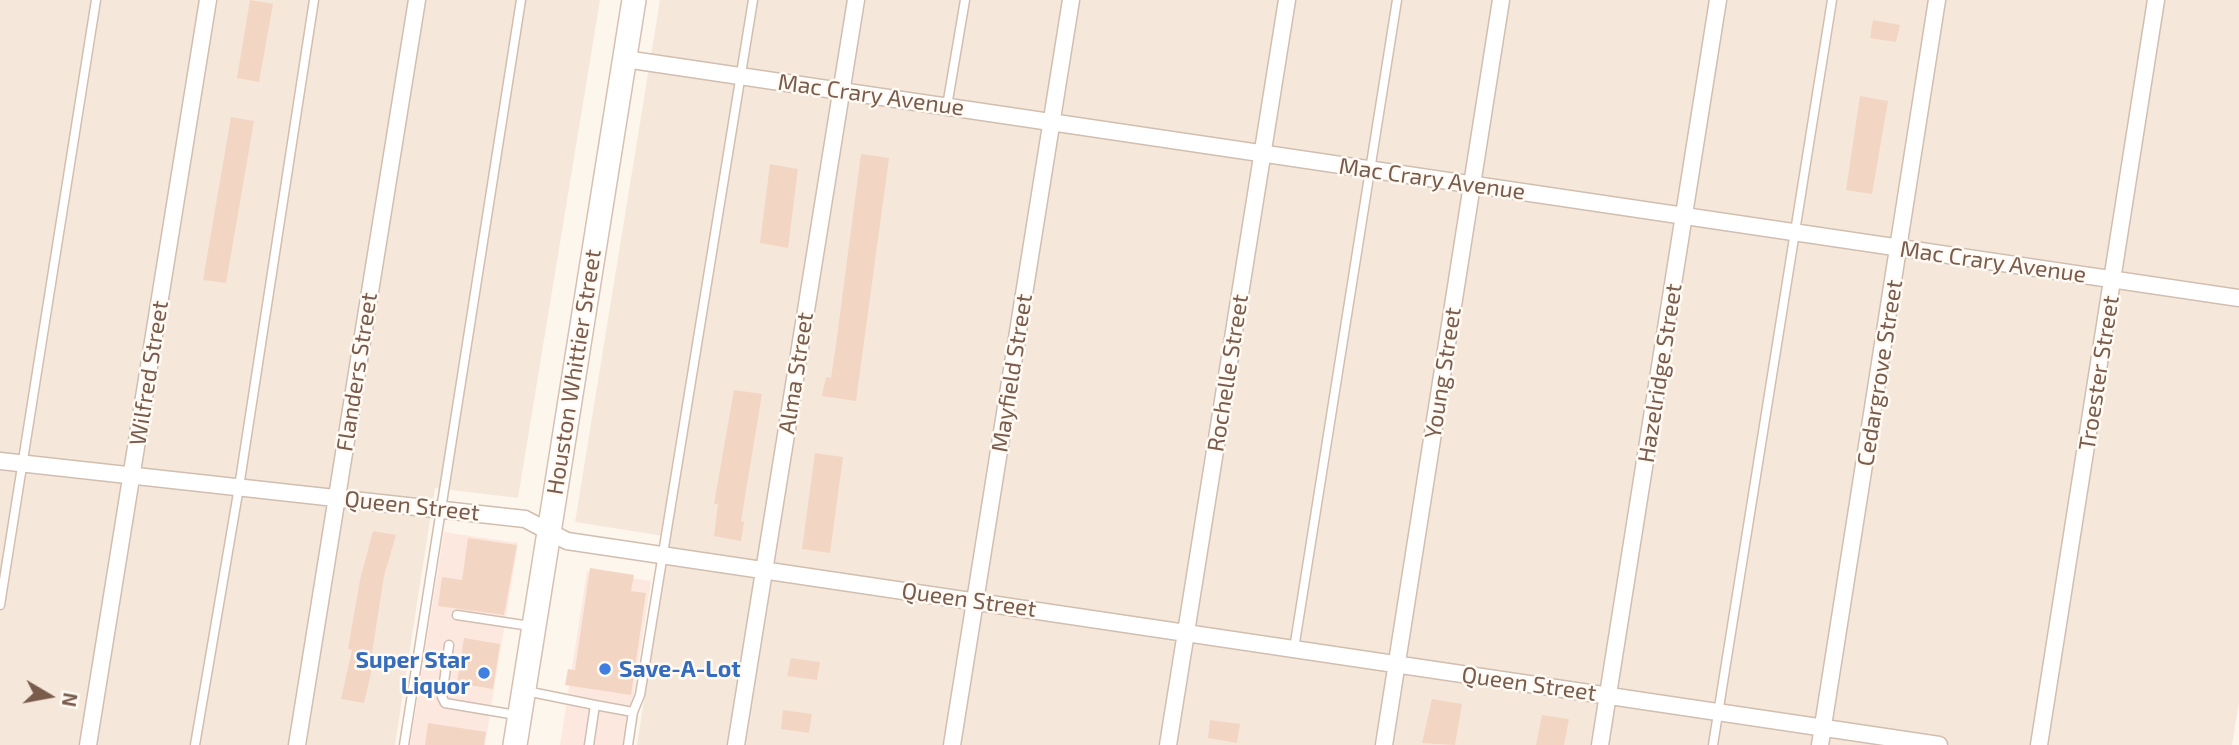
<!DOCTYPE html>
<style>
body{margin:0}
#map{position:relative;width:2239px;height:745px;overflow:hidden;background:#fdf6ec;font-family:"Exo 2",sans-serif}
canvas{display:block}
.north{position:absolute;left:14px;top:661px;width:70px;height:70px;-webkit-text-stroke:5px #fffaf3;paint-order:stroke;rotate:100deg;font-size:19px;font-weight:700;line-height:28px;text-align:center;color:#7a5c4d}
.north::after{content:'';display:block;margin:auto;width:24px;height:32px;background:#7a5c4d;clip-path:polygon(50% 0,100% 100%,50% 72%,0 100%)}
</style>
<div id="map">
<canvas width="2239" height="745"></canvas>
<div class="north">N</div>
</div>
<script>
const g = document.querySelector('canvas').getContext('2d');
g.lineJoin = 'round';
function fillPath(path, color) {
  g.fillStyle = color;
  g.fill(path, 'evenodd');
}
function shape(rows) {
  const path = new Path2D();
  for (const r of rows) {
    path.moveTo(r[0], r[1]);
    for (let i = 2; i < r.length; i += 2) path.lineTo(r[i], r[i + 1]);
  }
  return path;
}
function trace(path, color, width, dash) {
  g.strokeStyle = color;
  g.lineWidth = width;
  g.lineCap = dash ? 'butt' : 'round';
  g.setLineDash(dash || []);
  g.stroke(path);
}
function label(font, color, halo, rows, align = 'center') {
  g.font = font + ' "Exo 2",sans-serif';
  g.lineWidth = 5;
  g.setLineDash([]);
  g.textBaseline = 'middle';
  g.strokeStyle = halo;
  g.fillStyle = color;
  for (const [text, x, y, turn = 0] of rows) {
    g.save();
    g.translate(x, y);
    g.rotate((+turn || 0) * Math.PI / 180);
    g.textAlign = isNaN(turn) ? turn : align;
    if (halo) g.strokeText(text, 0, 0);
    g.fillText(text, 0, 0);
    g.restore();
  }
}
const residential = shape([
 [0,0,600,0,518,498,435,488,395,745,0,745],
 [660,0,2239,0,2239,702,2232,745,637,745,670,537,575,522]
]);
const commercial = shape([
 [444,532,518,543,485,745,410,745],
 [587,571,651,581,626,745,560,745]
]);
const building = shape([
 [250,0,273,4,259,82,237,78],
 [1873,20,1900,25,1896,42,1870,38],
 [1860,96,1888,101,1872,194,1846,190],
 [231,117,254,121,226,283,203,280],
 [861,154,889,158,856,401,822,396,826,377,831,378,835,352],
 [770,164,798,169,788,248,760,243],
 [734,390,762,394,741,521,744,522,741,541,714,536,718,504,714,504],
 [815,453,843,457,830,553,802,549],
 [373,531,396,535,384,576,371,660,374,660,364,703,341,699,352,650,348,649,360,580],
 [468,538,517,545,504,615,438,606,442,577,462,580],
 [590,568,634,575,631,591,646,593,631,695,565,685,568,669,575,670],
 [464,638,500,644,493,689,457,683],
 [791,658,820,662,817,680,787,676],
 [1432,699,1462,704,1455,745,1422,743],
 [783,710,812,714,809,733,781,729],
 [1542,715,1569,719,1564,745,1536,745],
 [1210,720,1240,724,1237,743,1208,738],
 [428,723,486,732,484,745,425,745]
]);
const lane = shape([
 [947,106,965,0],
 [0,605,96,0],
 [457,615,530,626],
 [449,645,442,697,445,703,516,715],
 [1294,649,1397,0],
 [526,691,595,705,589,745],
 [595,705,633,712],
 [195,745,239,487,314,0],
 [404,745,521,0],
 [628,745,633,712,640,695,753,0],
 [1713,745,1832,0]
]);
const street = shape([
 [625,59,2239,298],
 [0,461,525,519,567,541,1939,745],
 [88,745,208,0],
 [297,745,417,0],
 [736,745,856,0],
 [952,745,1071,0],
 [1168,745,1287,0],
 [1384,745,1501,0],
 [1600,745,1718,0],
 [1820,745,1937,0],
 [2039,745,2156,0]
]);
const secondary = shape([
 [515,745,634,0]
]);
const markers = [
 [605,669,7,"#3f7fe0"],
 [484,673,7,"#3f7fe0"]
];
const streetNames = [
 ["Mac Crary Avenue",871,95,8],
 ["Mac Crary Avenue",1432,179,8],
 ["Mac Crary Avenue",1993,262,8],
 ["Flanders Street",357,372,-81],
 ["Houston Whittier Street",574,372,-81],
 ["Wilfred Street",149,373,-81],
 ["Alma Street",796,373,-81],
 ["Mayfield Street",1012,373,-81],
 ["Rochelle Street",1228,373,-81],
 ["Young Street",1443,373,-81],
 ["Hazelridge Street",1660,373,-81],
 ["Cedargrove Street",1880,373,-81],
 ["Troester Street",2099,373,-81],
 ["Queen Street",412,506,6],
 ["Queen Street",969,600,8],
 ["Queen Street",1529,684,8]
];
const shopNames = [
 ["Super Star",470,660],
 ["Liquor",470,686],
 ["Save-A-Lot",619,669,"left"]
];
fillPath(residential, '#f5e8da');
fillPath(commercial, '#fde8e0');
fillPath(building, '#f3d5c3');
trace(lane, '#d1beb0', 11);
trace(street, '#d1beb0', 19);
trace(secondary, '#d6c0b0', 26);
trace(lane, '#fff', 8);
trace(street, '#fff', 16);
trace(secondary, '#fff', 23);
for (const [x, y, r, color] of markers) {
  const dot = new Path2D();
  dot.arc(x, y, r, 0, 2 * Math.PI);
  g.fillStyle = color;
  g.fill(dot);
  trace(dot, '#fffaf3', 2.5);
}
label('23px', '#7a5c4d', '#fffaf3', streetNames);
label('bold 23px', '#366cbe', '#fffaf3', shopNames, 'right');
</script>
